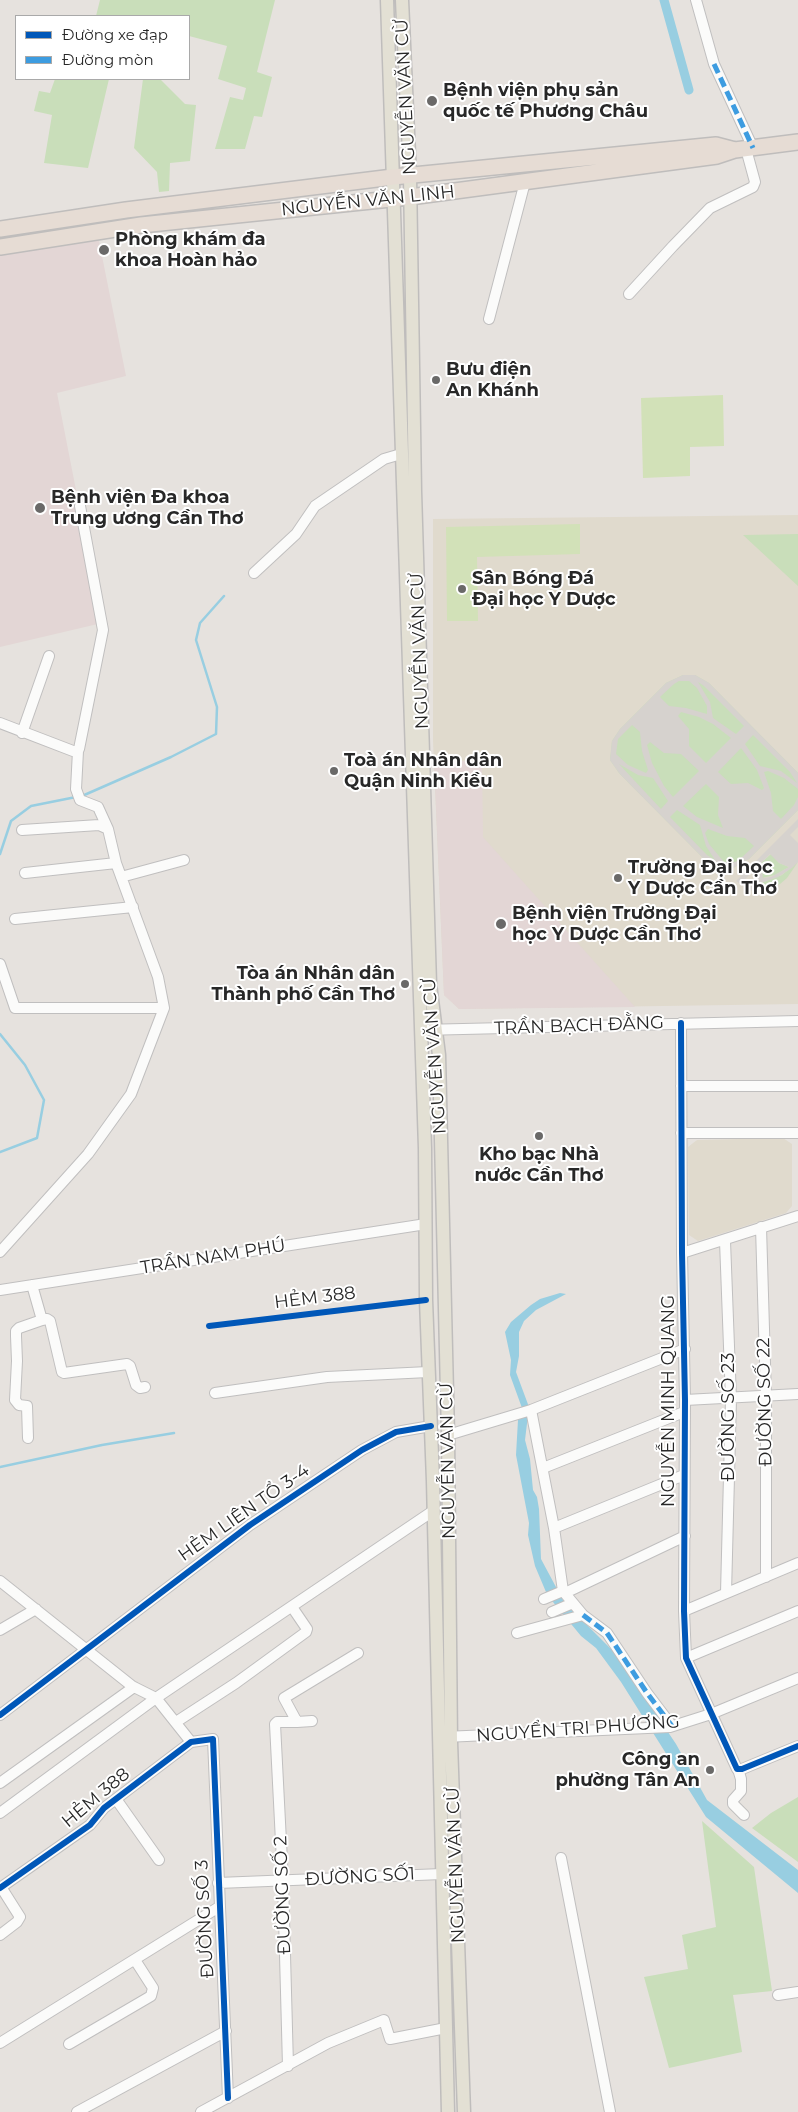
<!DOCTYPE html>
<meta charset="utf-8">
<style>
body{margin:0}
#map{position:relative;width:798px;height:2112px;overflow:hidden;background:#e6e2de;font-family:Montserrat,sans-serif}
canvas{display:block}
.legend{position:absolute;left:15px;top:15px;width:175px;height:65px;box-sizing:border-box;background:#fff;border:1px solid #a9a9a9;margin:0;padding:6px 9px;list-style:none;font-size:15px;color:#282828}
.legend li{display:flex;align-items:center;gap:10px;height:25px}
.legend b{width:25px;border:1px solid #a9a9a9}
</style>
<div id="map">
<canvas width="798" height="2112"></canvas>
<ul class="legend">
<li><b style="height:6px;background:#0057b8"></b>Đường xe đạp</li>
<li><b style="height:6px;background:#3d9ce0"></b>Đường mòn</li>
</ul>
</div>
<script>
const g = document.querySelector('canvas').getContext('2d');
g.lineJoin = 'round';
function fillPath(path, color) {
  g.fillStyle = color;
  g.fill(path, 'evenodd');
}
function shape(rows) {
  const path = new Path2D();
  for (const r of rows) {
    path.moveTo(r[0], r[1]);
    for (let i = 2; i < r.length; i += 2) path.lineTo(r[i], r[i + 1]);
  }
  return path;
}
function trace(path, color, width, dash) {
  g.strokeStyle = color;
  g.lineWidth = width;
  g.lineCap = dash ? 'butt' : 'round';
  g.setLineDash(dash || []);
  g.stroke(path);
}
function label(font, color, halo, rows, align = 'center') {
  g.font = font + ' Montserrat,sans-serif';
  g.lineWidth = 4;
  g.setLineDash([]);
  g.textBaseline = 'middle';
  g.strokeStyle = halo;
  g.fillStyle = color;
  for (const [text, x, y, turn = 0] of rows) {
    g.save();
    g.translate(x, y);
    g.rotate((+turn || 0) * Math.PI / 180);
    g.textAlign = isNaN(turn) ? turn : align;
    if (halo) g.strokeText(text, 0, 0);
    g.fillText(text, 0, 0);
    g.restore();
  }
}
const education = shape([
 [798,515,798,1004,459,1009,444,995,433,741,433,519],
 [783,1138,792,1144,792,1206,786,1213,698,1241,689,1235,688,1147,697,1140]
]);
const medical = shape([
 [98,236,126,376,57,393,102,623,0,647,0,255],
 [434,761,482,761,483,837,635,1007,459,1009,444,995]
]);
const green = shape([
 [100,0,275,0,257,72,272,77,262,117,254,116,245,149,215,149,230,97,243,100,246,88,218,79,227,46,189,36,189,16,96,16],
 [55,79,109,79,88,168,44,163,52,115,34,111,39,91,50,93],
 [143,79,160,79,185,104,196,105,190,161,170,163,169,191,159,192,157,172,134,148],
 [798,534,798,586,743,535],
 [683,675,695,675,709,683,798,773,798,810,749,859,733,868,717,867,704,859,619,773,610,760,612,741,620,729,666,683],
 [771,854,779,863,789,867,775,875,762,878,761,863],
 [798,862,787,878,780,884,769,889,752,891,757,884,782,875],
 [798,1797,798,1862,752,1828,771,1813],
 [702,1821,754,1867,772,1991,733,1995,742,2052,669,2068,644,1977,688,1969,682,1935,716,1927]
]);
const pitch = shape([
 [723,395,724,446,690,447,690,476,643,478,641,398],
 [580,524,580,554,477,557,478,621,447,621,446,527]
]);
const plaza = shape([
 [683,675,695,675,709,683,798,773,798,789,784,778,768,771,764,772,771,793,773,811,781,819,794,805,798,797,798,810,749,859,733,868,717,867,704,859,619,773,610,760,612,741,620,729,666,683],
 [679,681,689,681,697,688,707,706,707,714,686,708,669,706,660,697,674,684],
 [698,682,704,686,744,726,736,734,713,718,710,702],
 [681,712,699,717,713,724,731,738,706,763,689,746,689,729,678,716],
 [632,725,640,732,642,751,648,770,646,773,628,765,616,754,618,739],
 [753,735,790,772,797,783,781,771,760,766,745,744],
 [650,742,664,753,681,754,699,771,673,797,664,786,652,763,647,745],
 [741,748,757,770,764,788,762,790,748,783,731,784,718,772],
 [619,764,638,775,653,778,668,801,661,809],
 [706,784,719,797,718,815,723,828,697,817,683,806],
 [677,810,700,825,706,846,715,860,707,855,670,817],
 [708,829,727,836,745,838,754,846,740,859,735,862,724,862,709,844,705,833],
 [798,819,798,827,790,835,798,843,798,862,792,868,778,877,758,884,752,891,747,889,755,884,757,868,743,881,743,886,736,881],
 [770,854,779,863,789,867,771,877,763,878,761,863]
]);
const water = shape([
 [560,1293,566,1294,536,1310,524,1321,519,1332,519,1356,516,1372,529,1407,525,1440,530,1459,533,1490,537,1497,539,1509,541,1559,564,1602,615,1653,676,1744,707,1800,798,1870,798,1893,706,1817,621,1682,596,1648,581,1636,553,1602,546,1592,535,1566,528,1535,529,1523,516,1455,518,1420,522,1408,510,1375,511,1360,505,1332,511,1322,531,1305,540,1299]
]);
const stream = shape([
 [82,796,171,757,216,734,217,707,196,640,200,623,224,596],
 [0,854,11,821,31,806,76,797],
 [0,1034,25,1065,44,1100,37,1138,0,1152],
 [0,1467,102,1445,174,1433]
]);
const canal = shape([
 [664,0,689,90]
]);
const minor = shape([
 [696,0,714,64,753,148],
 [629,294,673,246,710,208,753,187,755,182,746,149],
 [489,319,525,182],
 [254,573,296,534,315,506,384,459,401,454],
 [0,723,73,751,76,751,79,749,103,630,80,506],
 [22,733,49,656],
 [78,751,76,789,80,800,98,807,108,829],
 [22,830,99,825,108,829,116,863,158,977,164,1008],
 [25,873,116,863],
 [121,877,184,860],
 [15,919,133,907],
 [0,964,15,1008,164,1008,131,1094,88,1154,0,1252],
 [681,1023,682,1253,685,1400,684,1611,686,1658,737,1769,742,1769,798,1746],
 [421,1030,798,1021],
 [681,1086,798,1086],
 [681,1133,798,1133],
 [761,1227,766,1397,766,1577],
 [725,1241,731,1399,726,1593],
 [682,1253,798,1216],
 [0,1290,426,1224],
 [42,1320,47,1319,50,1321,62,1372,64,1373,127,1364,130,1366,136,1385,140,1388,145,1387],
 [215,1393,327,1377,428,1372],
 [685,1400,798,1394],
 [448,1435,531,1410,685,1349],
 [28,1438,27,1406,19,1405,15,1400,17,1361,16,1336,16,1331,19,1328,42,1320,32,1285],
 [543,1468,684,1412],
 [554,1528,684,1475],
 [0,1581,132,1686,156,1698,191,1742],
 [565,1593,685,1536],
 [544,1599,563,1591],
 [684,1611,798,1563],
 [552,1612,573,1603],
 [583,1615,607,1633,647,1693,672,1726],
 [0,1630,36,1609],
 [517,1633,583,1615,563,1591,554,1528,531,1410],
 [686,1658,798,1611],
 [0,1715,250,1525,362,1450,396,1432,431,1426],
 [176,1722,236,1683,306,1632,307,1629,292,1607],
 [297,1722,312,1721],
 [444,1737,670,1727,711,1714,798,1678],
 [738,1769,741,1779,741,1791,733,1800,733,1804,744,1815],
 [0,1783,134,1687],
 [116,1799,159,1860],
 [0,1813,156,1698,433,1511],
 [561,1858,610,2112],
 [218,1883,442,1874],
 [0,1888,90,1825,104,1808,191,1742,213,1739,228,2098],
 [0,1935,17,1922,20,1917,1,1887],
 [778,1995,798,1992],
 [0,2043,219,1907],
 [69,2044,151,1996,153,1988,135,1960],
 [288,2066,283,1881,275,1724,277,1722,297,1722,284,1698,358,1653],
 [77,2112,226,2031],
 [201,2112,328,2043,384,2020,390,2039,446,2028]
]);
const major = shape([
 [387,0,425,1148,426,1300,433,1481,448,2112],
 [402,0,410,176,415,491,430,984,439,1055,448,1435,451,1742,464,2112]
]);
const highway = shape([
 [0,229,126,210,393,177,716,145,735,150],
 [0,247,141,225,410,197,717,156,735,150,798,142]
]);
const quiet = shape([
 [714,64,753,148],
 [583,1615,607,1633,647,1693,672,1726]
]);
const cycleway = shape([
 [681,1023,682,1253,685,1400,684,1611,686,1658,737,1769,742,1769,798,1746],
 [209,1326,426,1300],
 [0,1715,250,1525,362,1450,396,1432,431,1426],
 [0,1888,90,1825,104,1808,191,1742,213,1739,228,2098]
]);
const markers = [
 [432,101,6,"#6a6968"],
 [104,250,6,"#6a6968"],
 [436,380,5,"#6a6968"],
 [40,508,6,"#6a6968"],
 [462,589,5,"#6a6968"],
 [334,771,5,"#6a6968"],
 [618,878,5,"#6a6968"],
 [501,924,6,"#6a6968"],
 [405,984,5,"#6a6968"],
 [539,1136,5,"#6a6968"],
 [710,1770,5,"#6a6968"]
];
const poiNames = [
 ["Bệnh viện phụ sản",443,91],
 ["quốc tế Phương Châu",443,112],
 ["Phòng khám đa",115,240],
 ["khoa Hoàn hảo",115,261],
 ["Bưu điện",446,370],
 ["An Khánh",446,391],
 ["Bệnh viện Đa khoa",51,498],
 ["Trung ương Cần Thơ",51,519],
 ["Sân Bóng Đá",472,579],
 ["Đại học Y Dược",472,600],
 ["Toà án Nhân dân",344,761],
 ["Quận Ninh Kiều",344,782],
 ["Trường Đại học",628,868],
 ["Y Dược Cần Thơ",628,889],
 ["Bệnh viện Trường Đại",512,914],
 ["học Y Dược Cần Thơ",512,935],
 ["Tòa án Nhân dân",395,974,"right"],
 ["Thành phố Cần Thơ",395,995,"right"],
 ["Kho bạc Nhà",539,1155,"center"],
 ["nước Cần Thơ",539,1176,"center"],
 ["Công an",700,1760,"right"],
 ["phường Tân An",700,1781,"right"]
];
const streetNames = [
 ["NGUYỄN VĂN CỪ",406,97,-93],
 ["NGUYỄN VĂN LINH",368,201,-6],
 ["NGUYỄN VĂN CỪ",420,651,-92],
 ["TRẦN BẠCH ĐẰNG",579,1026,-2],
 ["NGUYỄN VĂN CỪ",435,1056,-94],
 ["TRẦN NAM PHÚ",213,1257,-9],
 ["HẺM 388",315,1298,-7],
 ["NGUYỄN MINH QUANG",669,1401,-90],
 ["ĐƯỜNG SỐ 22",765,1402,-91],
 ["ĐƯỜNG SỐ 23",729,1417,-90],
 ["NGUYỄN VĂN CỪ",448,1461,-91],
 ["HẺM LIÊN TỔ 3-4",244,1513,-35],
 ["NGUYỂN TRI PHƯƠNG",578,1729,-4],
 ["HẺM 388",96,1798,-40],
 ["NGUYỄN VĂN CỪ",456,1865,-92],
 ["ĐƯỜNG SỐ1",360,1877,-3],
 ["ĐƯỜNG SỐ 2",283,1895,-92],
 ["ĐƯỜNG SỐ 3",205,1919,-93]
];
fillPath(education, '#e0dacd');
fillPath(medical, '#e3d6d5');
fillPath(green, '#c9deba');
fillPath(pitch, '#d2e1b8');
fillPath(plaza, '#d6d2ce');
fillPath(water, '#98cee1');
trace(stream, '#98cee1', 2.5);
trace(canal, '#98cee1', 9);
trace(minor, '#c0bfbf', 12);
trace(major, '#bfbdbc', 15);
trace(highway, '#bfbdbc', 18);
trace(minor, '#fbfbfa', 10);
trace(major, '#e3e0d4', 12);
trace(highway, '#e6dcd4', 15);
trace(quiet, '#3d9ce0', 5, [10, 5]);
trace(cycleway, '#0057b8', 6);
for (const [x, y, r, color] of markers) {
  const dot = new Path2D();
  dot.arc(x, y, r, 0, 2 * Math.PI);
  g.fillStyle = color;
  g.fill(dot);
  trace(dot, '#fff', 2);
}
label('bold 18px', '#282828', '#fff', poiNames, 'left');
label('18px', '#282828', '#fff', streetNames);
</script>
